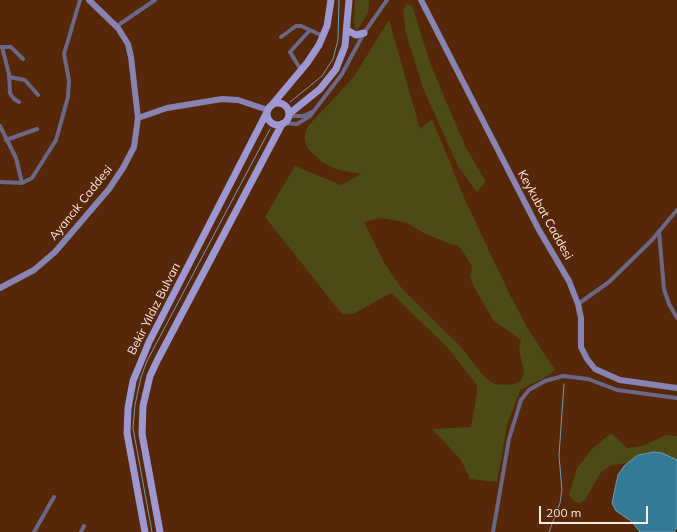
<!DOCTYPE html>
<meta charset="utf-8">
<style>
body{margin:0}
#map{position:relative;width:677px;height:532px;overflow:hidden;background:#57270a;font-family:Mulish,sans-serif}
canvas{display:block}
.scale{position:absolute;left:539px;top:506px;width:109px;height:18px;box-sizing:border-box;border:2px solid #fcece4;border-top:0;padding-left:5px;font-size:12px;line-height:14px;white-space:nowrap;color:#fcece4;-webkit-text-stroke:3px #57270a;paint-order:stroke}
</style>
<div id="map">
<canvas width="677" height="532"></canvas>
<div class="scale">200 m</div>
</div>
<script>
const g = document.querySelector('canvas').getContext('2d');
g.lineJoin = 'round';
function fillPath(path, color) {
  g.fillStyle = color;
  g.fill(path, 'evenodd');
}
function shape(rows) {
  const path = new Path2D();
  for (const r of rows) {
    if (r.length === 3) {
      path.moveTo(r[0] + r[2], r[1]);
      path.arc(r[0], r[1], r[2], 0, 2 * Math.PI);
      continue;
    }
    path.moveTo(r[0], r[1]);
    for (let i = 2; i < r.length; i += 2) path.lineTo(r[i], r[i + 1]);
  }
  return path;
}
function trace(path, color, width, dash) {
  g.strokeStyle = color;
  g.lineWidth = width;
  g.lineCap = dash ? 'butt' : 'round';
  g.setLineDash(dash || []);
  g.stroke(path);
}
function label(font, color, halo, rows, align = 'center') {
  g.font = font + ' Mulish,sans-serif';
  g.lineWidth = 3;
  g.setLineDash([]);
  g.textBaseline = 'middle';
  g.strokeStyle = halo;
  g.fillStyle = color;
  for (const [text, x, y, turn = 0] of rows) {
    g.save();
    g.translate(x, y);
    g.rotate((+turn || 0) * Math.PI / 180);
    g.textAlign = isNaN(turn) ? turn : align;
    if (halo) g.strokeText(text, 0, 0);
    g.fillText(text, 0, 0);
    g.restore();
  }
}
const green = shape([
 [355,0,369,0,368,13,357,30,355,29,354,21],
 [406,4,412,5,430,63,465,146,486,182,477,192,458,166,423,88,406,33,403,10],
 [389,20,420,129,432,119,466,202,510,295,528,329,555,370,544,378,520,390,507,425,497,482,470,479,461,460,432,429,471,427,477,393,477,385,448,348,391,293,353,314,342,314,265,217,295,166,341,185,361,174,338,170,322,162,308,149,305,140,305,133,308,126,353,78],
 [381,218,405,222,426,234,450,244,458,246,461,249,472,266,470,276,472,283,493,320,521,340,519,349,524,373,521,381,515,384,505,385,495,384,486,379,459,345,403,290,384,263,364,222],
 [611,433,627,448,643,446,666,435,677,436,677,460,658,452,649,452,638,455,627,463,612,465,601,472,585,500,580,503,574,502,569,495,577,468,592,449]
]);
const water = shape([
 [654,452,662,453,677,460,677,527,674,532,640,532,631,521,616,511,612,503,618,475,624,466,638,455,654,452]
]);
const stream = shape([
 [290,102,322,76,333,59,338,40,339,0],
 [152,532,133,428,135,405,141,377,147,361,270,129],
 [549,532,560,503,562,490,559,456,564,384]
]);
const street = shape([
 [117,26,155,0],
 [281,37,296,26,301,26,310,30],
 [0,47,2,47,9,74,10,93,14,99,19,102],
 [2,47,11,47,23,59],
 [301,70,290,52,310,30,323,36],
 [9,77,25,80,38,95],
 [288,116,303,116,312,112],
 [283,123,297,124,310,116,342,74,364,33,387,0],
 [0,126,16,158,22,183],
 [6,140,37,129],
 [0,182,22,183,32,178,56,140,68,97,69,80,64,54,80,0],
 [659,232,664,289,669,304,677,318],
 [578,304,609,282,651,241,677,210],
 [34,532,54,497],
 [81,532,84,526],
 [493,532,509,439,521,400,529,390,545,381,563,376,588,379,617,390,677,398]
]);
const secondary = shape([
 [421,0,539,230,569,281,578,304,581,318,581,347,587,359,595,369,620,380,677,388],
 [138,118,167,108,222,99,238,100,268,110],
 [0,288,34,270,55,252,109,189,123,168,134,147,138,118,131,57,128,44,118,28,89,0]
]);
const primary = shape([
 [347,30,356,35,364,33],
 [278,114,11],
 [271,106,307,63,319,45,327,26,331,0],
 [289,114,320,89,336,69,345,46,349,0],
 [145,532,127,433,128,408,133,381,149,342,267,112],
 [160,532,142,434,143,406,150,376,158,359,282,124]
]);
const streetNames = [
 ["Ayancık Caddesi",81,203,-51],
 ["Keykubat Caddesi",545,215,61],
 ["Bekir Yıldız Bulvarı",154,309,-63]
];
fillPath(green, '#4d4b15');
fillPath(water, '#337a97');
trace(water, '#6f9cae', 1);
trace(stream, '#6f9cae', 1);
trace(street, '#6a6886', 4);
trace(secondary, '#8783b2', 6);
trace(primary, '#9d98d4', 7);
label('12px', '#fcece4', '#57270a', streetNames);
</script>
